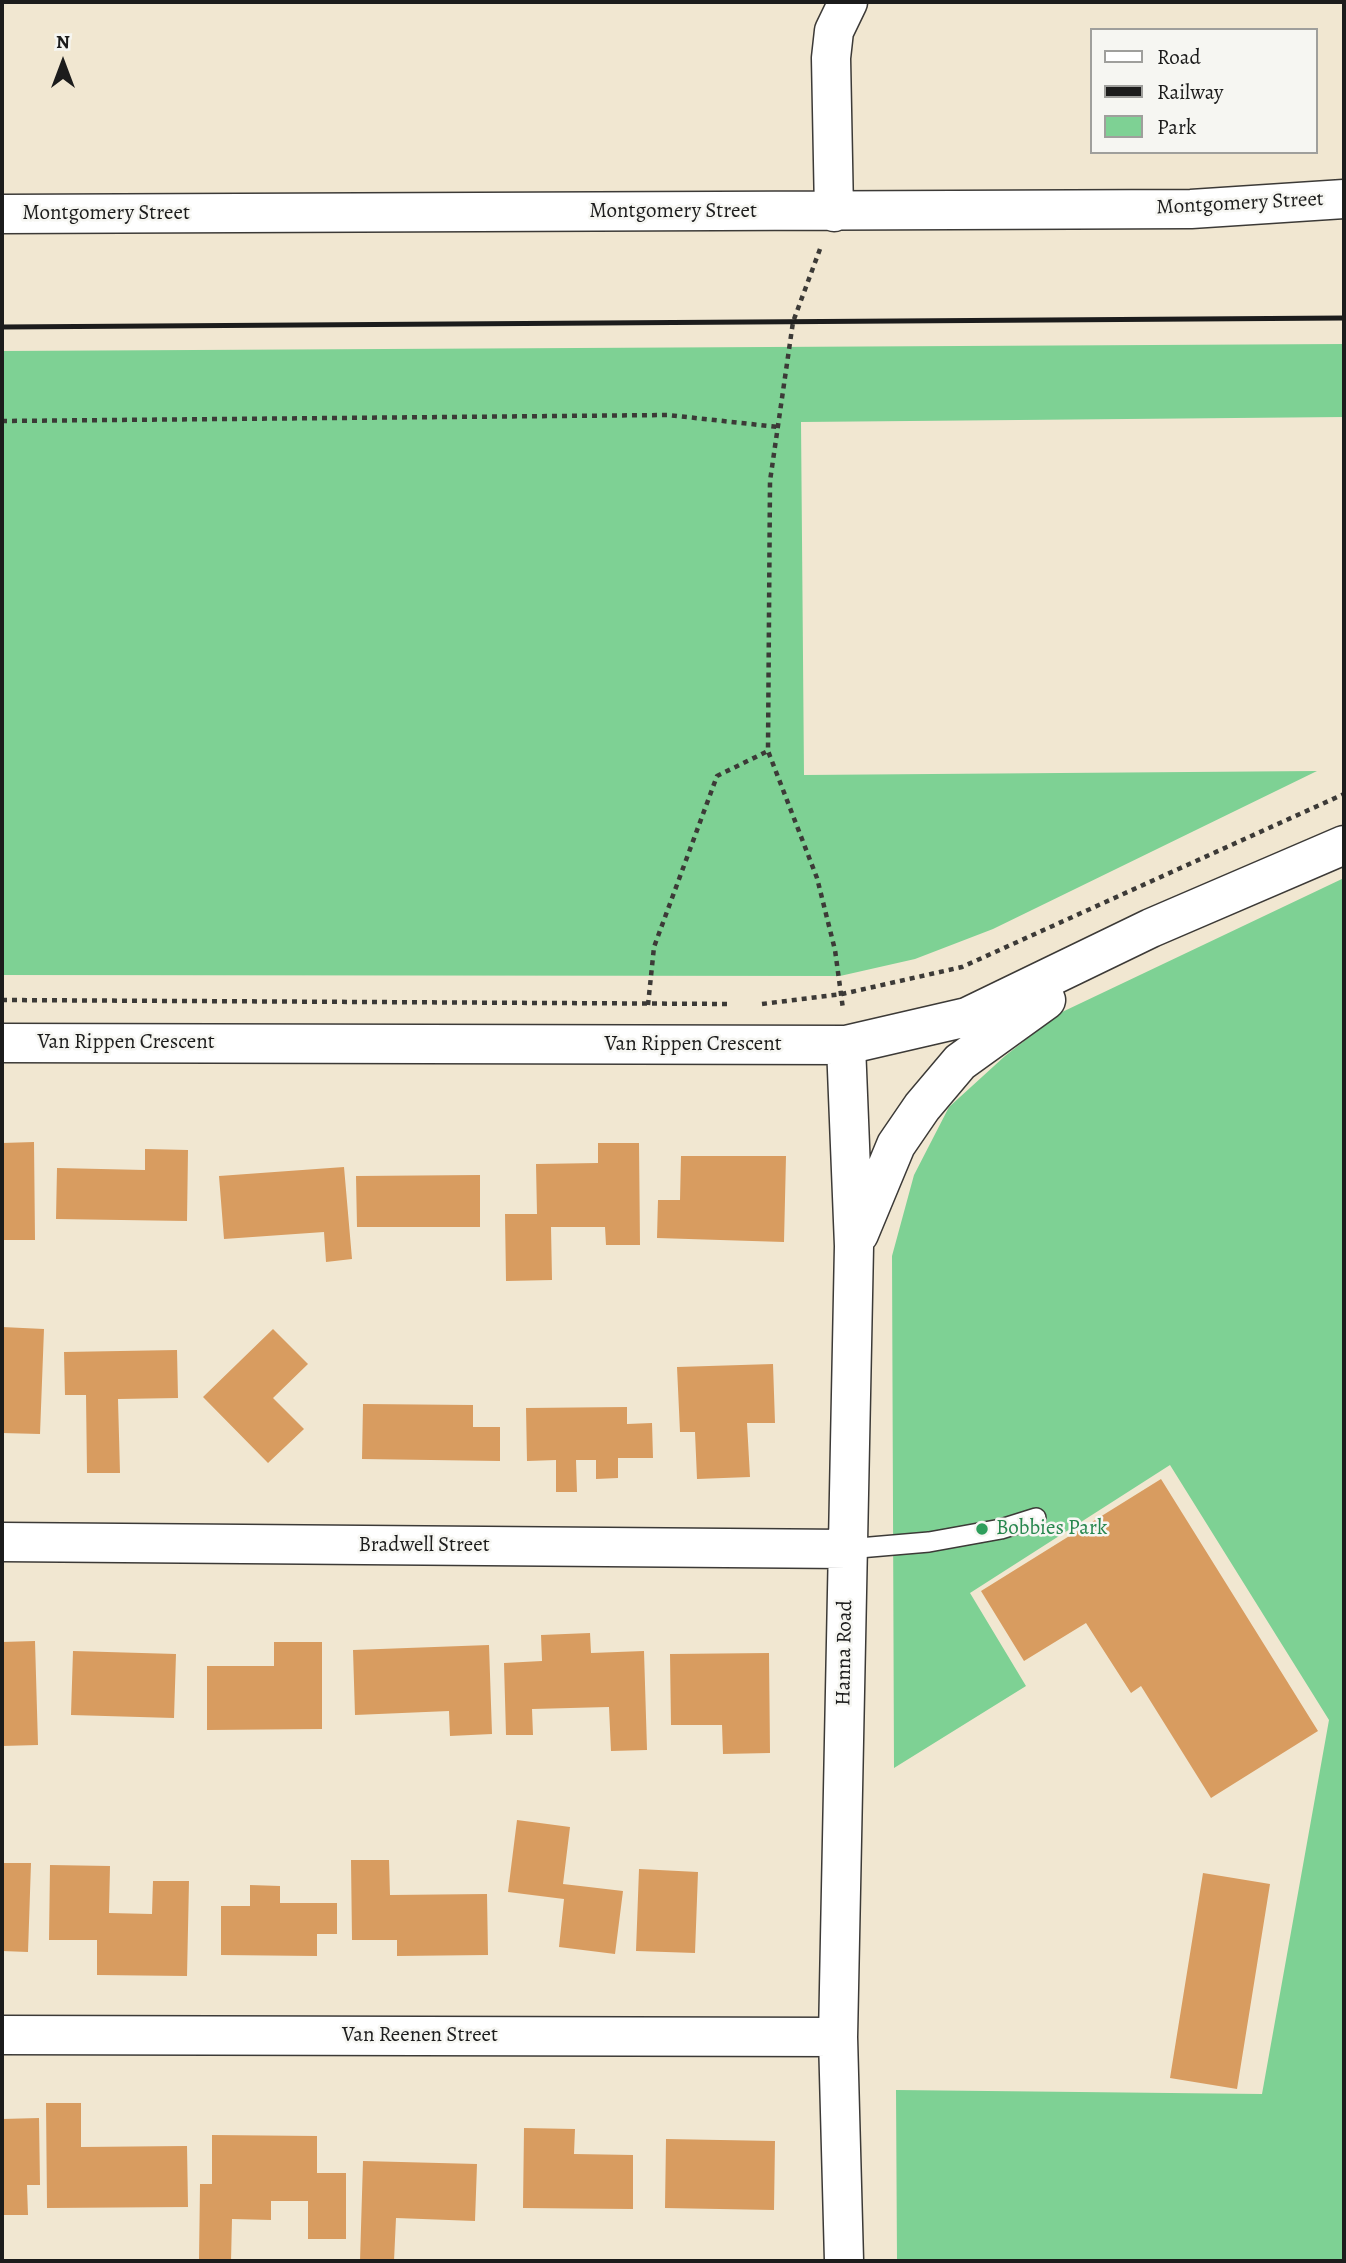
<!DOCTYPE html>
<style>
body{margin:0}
#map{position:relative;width:1346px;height:2263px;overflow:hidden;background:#f1e7d1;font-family:Alegreya,serif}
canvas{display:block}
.frame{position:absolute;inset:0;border:4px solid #1c1c1c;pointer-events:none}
.legend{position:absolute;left:1090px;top:28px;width:228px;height:126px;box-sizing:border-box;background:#f6f6f2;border:2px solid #9f9f9c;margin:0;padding:9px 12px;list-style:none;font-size:21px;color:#1c1c1c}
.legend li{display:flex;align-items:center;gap:14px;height:35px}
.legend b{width:35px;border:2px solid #9f9f9c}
.north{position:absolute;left:28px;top:28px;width:70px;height:70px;-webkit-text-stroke:5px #f6f6f2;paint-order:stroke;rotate:0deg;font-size:19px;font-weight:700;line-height:28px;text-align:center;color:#1c1c1c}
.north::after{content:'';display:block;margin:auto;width:24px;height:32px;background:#1c1c1c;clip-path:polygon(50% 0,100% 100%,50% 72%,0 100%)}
</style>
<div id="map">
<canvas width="1346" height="2263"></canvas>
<div class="frame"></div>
<ul class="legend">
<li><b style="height:9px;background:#fff"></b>Road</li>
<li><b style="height:9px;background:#1c1c1c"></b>Railway</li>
<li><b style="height:19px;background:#7ed194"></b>Park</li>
</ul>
<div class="north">N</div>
</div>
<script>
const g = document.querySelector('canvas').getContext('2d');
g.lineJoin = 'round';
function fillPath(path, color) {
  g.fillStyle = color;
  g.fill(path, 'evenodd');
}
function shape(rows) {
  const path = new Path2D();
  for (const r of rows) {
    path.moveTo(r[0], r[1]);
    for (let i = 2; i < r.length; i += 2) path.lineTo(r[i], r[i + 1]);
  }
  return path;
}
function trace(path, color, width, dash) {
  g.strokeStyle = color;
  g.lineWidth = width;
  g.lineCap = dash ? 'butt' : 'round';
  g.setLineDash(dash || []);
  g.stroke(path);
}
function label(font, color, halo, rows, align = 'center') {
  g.font = font + ' Alegreya,serif';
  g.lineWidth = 5;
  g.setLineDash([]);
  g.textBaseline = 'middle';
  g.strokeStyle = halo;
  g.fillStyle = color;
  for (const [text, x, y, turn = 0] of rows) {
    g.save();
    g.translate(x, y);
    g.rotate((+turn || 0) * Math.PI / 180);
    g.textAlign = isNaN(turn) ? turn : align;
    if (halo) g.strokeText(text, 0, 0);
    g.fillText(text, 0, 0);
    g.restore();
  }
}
const green = shape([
 [1344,344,1344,417,801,422,804,775,1317,771,993,929,915,959,840,976,2,975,2,351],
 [1344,878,1344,2261,897,2261,896,2090,1262,2094,1329,1720,1170,1465,970,1593,1026,1686,894,1768,892,1256,914,1175,949,1107,1005,1056,1060,1013]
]);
const building = shape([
 [34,1142,35,1240,2,1240,2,1143],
 [598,1143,639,1143,640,1245,606,1245,605,1227,551,1227,552,1280,506,1281,505,1214,537,1214,536,1164,598,1163],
 [145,1149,188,1150,187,1221,56,1219,57,1168,145,1170],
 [681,1156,786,1156,784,1242,657,1238,658,1200,680,1200],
 [344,1167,352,1259,326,1262,324,1232,224,1239,219,1176],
 [480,1175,480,1227,357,1227,356,1176],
 [2,1327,44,1329,40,1434,2,1433],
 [273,1329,308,1364,273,1398,304,1429,268,1463,203,1397],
 [177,1350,178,1398,118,1399,120,1473,87,1473,86,1395,65,1395,64,1352],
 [773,1364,775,1423,747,1423,750,1477,697,1479,695,1432,680,1432,677,1367],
 [363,1404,473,1405,473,1427,500,1427,500,1461,362,1459],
 [627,1407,627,1424,652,1423,653,1458,618,1458,618,1478,596,1479,596,1460,576,1460,577,1492,556,1492,556,1460,527,1461,526,1408],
 [1161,1479,1318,1731,1211,1798,1141,1686,1131,1693,1086,1623,1024,1661,981,1591],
 [590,1633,591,1653,644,1651,647,1750,611,1751,609,1707,532,1709,533,1735,506,1735,504,1663,542,1661,541,1635],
 [35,1641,38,1745,2,1746,2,1642],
 [274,1642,322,1642,322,1729,207,1730,207,1666,274,1666],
 [489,1645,492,1734,450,1736,449,1711,355,1715,353,1650],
 [73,1651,176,1654,174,1718,71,1715],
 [769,1653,770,1753,723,1754,722,1725,671,1725,670,1654],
 [517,1820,570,1827,563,1884,623,1891,615,1954,559,1947,564,1899,508,1892],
 [351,1860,389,1860,390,1895,487,1894,488,1955,397,1956,397,1940,352,1940],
 [2,1863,31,1863,28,1952,2,1951],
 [50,1865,110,1866,109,1913,152,1914,153,1881,189,1881,187,1976,97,1975,97,1940,49,1940],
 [639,1869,698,1872,695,1953,636,1951],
 [1203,1873,1270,1884,1237,2089,1170,2078],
 [250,1885,280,1886,280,1903,337,1903,337,1934,317,1934,317,1956,221,1955,221,1906,250,1906],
 [46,2103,81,2103,81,2147,187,2146,188,2207,47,2208],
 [39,2118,40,2185,27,2185,28,2215,2,2215,2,2119],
 [524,2128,575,2129,574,2154,633,2155,633,2209,523,2208],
 [212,2135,317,2136,317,2173,346,2173,346,2239,308,2239,308,2201,271,2201,271,2220,232,2219,231,2261,199,2261,200,2184,212,2184],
 [666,2139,775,2141,774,2210,665,2208],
 [363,2161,477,2164,475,2221,396,2218,394,2261,360,2261]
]);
const path = shape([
 [820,249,793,322,770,481,768,751,817,878,835,950,843,1009],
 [2,421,668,415,778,427],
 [2,1000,732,1004],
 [762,1004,842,994,962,967,1344,794],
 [648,1005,654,947,717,776,768,751]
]);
const lane = shape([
 [847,1549,929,1542,1001,1529,1036,1518]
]);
const street = shape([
 [834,212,831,58,834,31,848,2],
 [2,214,1191,209,1344,199],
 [2,1043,846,1045,967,1017,1151,928,1344,845],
 [859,1234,896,1145,922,1107,960,1062,1046,1000],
 [2,1542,847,1549],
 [2,2035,838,2037],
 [844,2261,838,2037,854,1246,846,1045]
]);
const rail = shape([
 [2,327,1344,318]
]);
const markers = [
 [982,1529,7,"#2e9e5b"]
];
const streetNames = [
 ["Montgomery Street",1240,204,-3],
 ["Montgomery Street",673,212],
 ["Montgomery Street",106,214],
 ["Van Rippen Crescent",126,1043],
 ["Van Rippen Crescent",693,1045],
 ["Bradwell Street",424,1546],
 ["Hanna Road",845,1653,-89],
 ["Van Reenen Street",420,2036]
];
const leisureNames = [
 ["Bobbies Park",996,1529]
];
fillPath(green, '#7ed194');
fillPath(building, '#d89c60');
trace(lane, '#3c3a37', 22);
trace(street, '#3c3a37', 41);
trace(path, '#3c3a37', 4.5, [5, 5]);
trace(lane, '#fff', 19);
trace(street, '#fff', 38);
trace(rail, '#1c1c1c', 5);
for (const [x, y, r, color] of markers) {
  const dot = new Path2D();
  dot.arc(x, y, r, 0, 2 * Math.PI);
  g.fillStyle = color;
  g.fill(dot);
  trace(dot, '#f6f6f2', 2.5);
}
label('21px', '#1c1c1c', '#f6f6f2', streetNames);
label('21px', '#27864d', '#f6f6f2', leisureNames, 'left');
</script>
